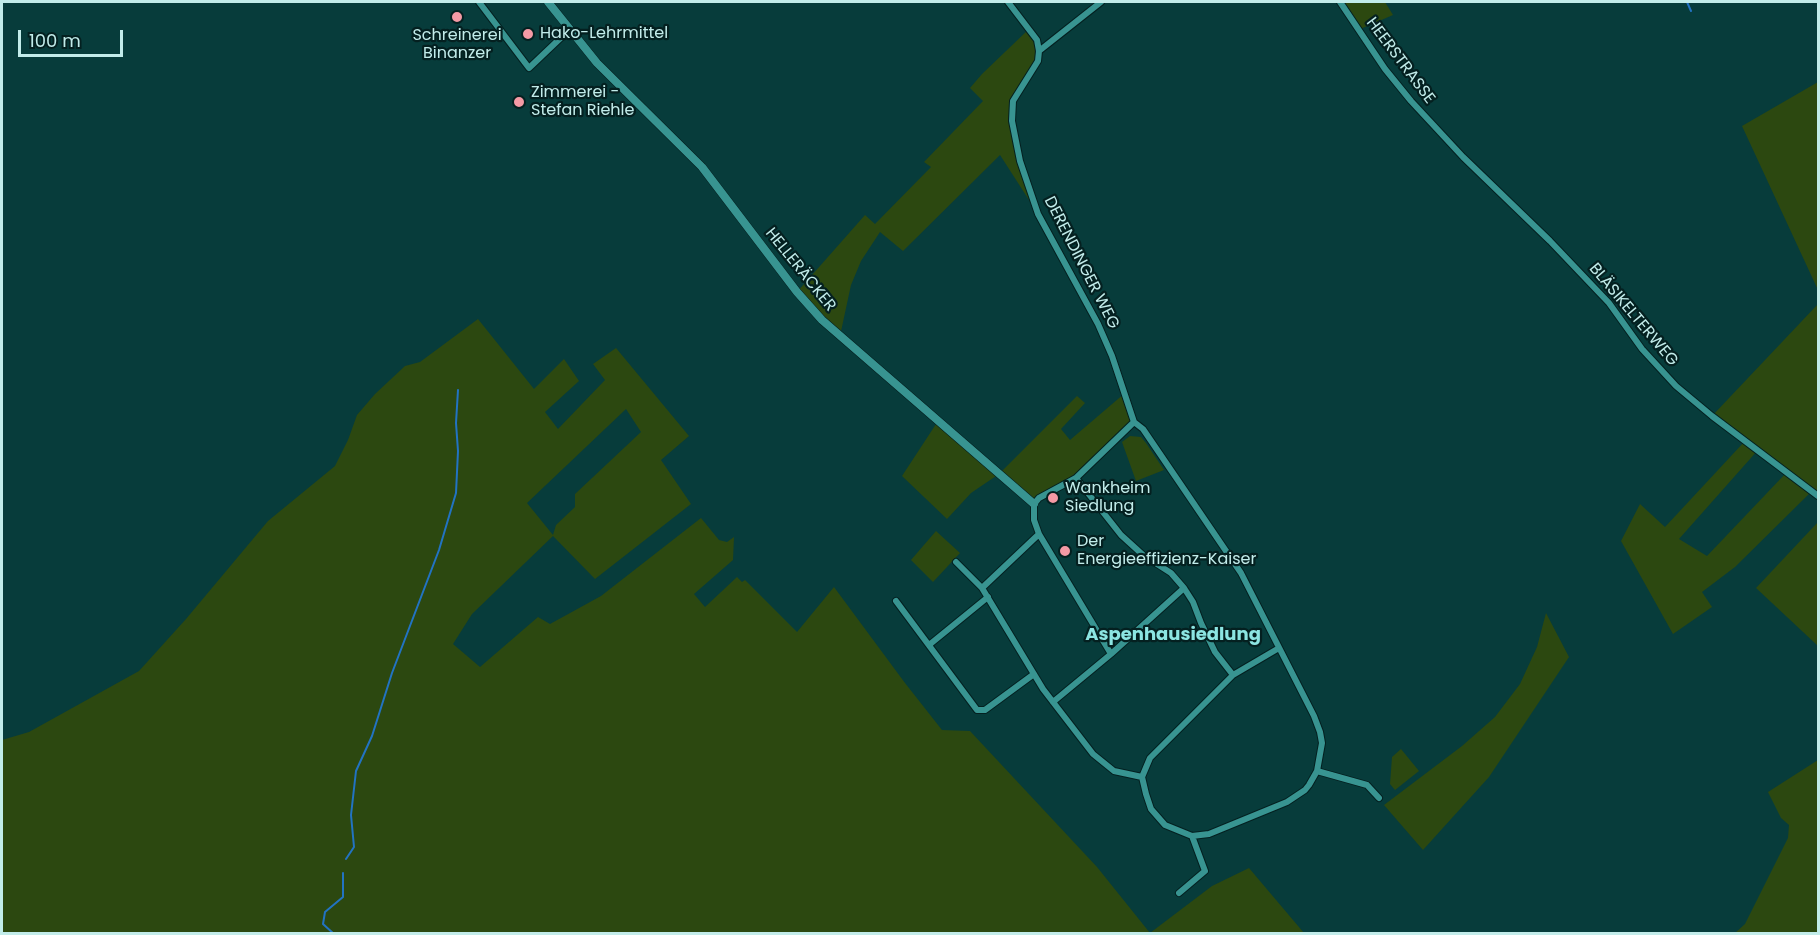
<!DOCTYPE html>
<meta charset="utf-8">
<style>
body{margin:0}
#map{position:relative;width:1820px;height:935px;overflow:hidden;background:#073c3b;font-family:Poppins,sans-serif}
canvas{display:block}
.frame{position:absolute;inset:0;border:3px solid #c2ecea;pointer-events:none}
.scale{position:absolute;left:18px;top:30px;width:105px;height:27px;box-sizing:border-box;border:3px solid #c2ecea;border-top:0;padding-left:8px;font-size:18px;line-height:21px;white-space:nowrap;color:#c2ecea;-webkit-text-stroke:4px #042020;paint-order:stroke}
</style>
<div id="map">
<canvas width="1820" height="935"></canvas>
<div class="frame"></div>
<div class="scale">100 m</div>
</div>
<script>
const g = document.querySelector('canvas').getContext('2d');
g.lineJoin = 'round';
function fillPath(path, color) {
  g.fillStyle = color;
  g.fill(path, 'evenodd');
}
function shape(rows) {
  const path = new Path2D();
  for (const r of rows) {
    path.moveTo(r[0], r[1]);
    for (let i = 2; i < r.length; i += 2) path.lineTo(r[i], r[i + 1]);
  }
  return path;
}
function trace(path, color, width, dash) {
  g.strokeStyle = color;
  g.lineWidth = width;
  g.lineCap = dash ? 'butt' : 'round';
  g.setLineDash(dash || []);
  g.stroke(path);
}
function label(font, color, halo, rows, align = 'center') {
  g.font = font + ' Poppins,sans-serif';
  g.lineWidth = 4.5;
  g.setLineDash([]);
  g.textBaseline = 'middle';
  g.strokeStyle = halo;
  g.fillStyle = color;
  for (const [text, x, y, turn = 0] of rows) {
    g.save();
    g.translate(x, y);
    g.rotate((+turn || 0) * Math.PI / 180);
    g.textAlign = isNaN(turn) ? turn : align;
    if (halo) g.strokeText(text, 0, 0);
    g.fillText(text, 0, 0);
    g.restore();
  }
}
const green = shape([
 [1340,2,1385,2,1393,15,1358,30],
 [1029,29,1037,40,1038,61,1013,101,1012,121,1020,161,1038,214,1000,155,903,251,880,232,861,261,851,285,840,336,797,292,865,215,875,224,931,167,924,162,983,101,970,88,982,74],
 [1818,82,1818,290,1742,126],
 [1818,304,1818,496,1812,491,1735,567,1702,592,1712,607,1673,634,1621,541,1640,504,1665,527,1745,441,1712,416],
 [1758,450,1786,473,1707,556,1679,539],
 [478,319,534,389,564,359,579,381,545,412,558,429,605,380,593,364,616,348,689,436,661,460,691,504,595,579,553,536,472,614,453,644,480,667,538,617,550,624,601,596,701,518,719,540,727,542,734,537,733,560,694,594,705,607,737,577,742,582,745,580,797,632,834,587,905,683,942,730,970,731,1097,867,1150,933,1212,886,1249,868,1304,933,2,933,2,740,29,732,139,671,186,619,268,521,335,466,348,440,357,415,375,394,405,366,420,362],
 [626,409,641,432,575,494,575,507,556,525,553,535,527,503],
 [1125,393,1134,422,1076,478,1034,504,999,474,971,493,947,519,902,476,938,421,999,474,1077,396,1085,403,1061,429,1070,440],
 [1130,436,1141,437,1146,443,1164,470,1136,481,1122,442],
 [1818,522,1818,646,1756,588],
 [936,531,960,553,933,582,911,560],
 [1546,613,1569,657,1489,777,1423,850,1384,805,1462,746,1495,717,1520,684,1537,647],
 [1401,749,1419,771,1395,790,1390,784,1392,757],
 [1818,760,1818,933,1735,933,1745,924,1788,838,1789,825,1781,818,1768,792]
]);
const stream = shape([
 [1687,2,1691,11],
 [346,859,354,847,351,815,356,771,372,736,392,673,439,550,456,493,458,451,456,423,458,390],
 [334,934,323,924,325,912,343,897,343,873]
]);
const minor = shape([
 [479,2,529,68,570,29],
 [1008,2,1037,40,1039,51,1038,61,1013,101,1012,121,1020,161,1038,214,1098,324,1112,356,1134,422],
 [1340,2,1385,69,1411,101,1463,157,1550,241,1609,303,1642,349,1676,386,1712,416,1818,496],
 [1039,51,1101,2],
 [1134,422,1143,429,1241,573,1314,716,1320,732,1322,743,1317,771,1309,785,1305,790,1287,802,1209,834,1192,836,1165,825,1151,809,1146,794,1142,777,1150,758,1233,675,1279,648],
 [1076,478,1121,535,1143,555,1171,573,1184,588,1193,602,1201,623,1215,652,1233,675],
 [956,562,982,588,1043,689,1093,754,1114,771,1142,777],
 [982,588,1039,534],
 [896,601,977,710,985,710,1034,674],
 [929,645,988,597],
 [1111,654,1039,534,1034,520,1034,504,1039,498,1076,478,1134,422],
 [1053,702,1111,654,1184,588],
 [1317,771,1367,785,1379,798],
 [1179,893,1205,871,1192,836]
]);
const tertiary = shape([
 [548,2,597,63,702,167,797,292,822,320,1034,504]
]);
const markers = [
 [457,17,6,"#f49aa5"],
 [528,34,6,"#f49aa5"],
 [519,102,6,"#f49aa5"],
 [1053,498,6,"#f49aa5"],
 [1065,551,6,"#f49aa5"]
];
const poiNames = [
 ["Hako-Lehrmittel",540,34],
 ["Schreinerei",457,36,"center"],
 ["Binanzer",457,54,"center"],
 ["Zimmerei -",531,93],
 ["Stefan Riehle",531,111],
 ["Wankheim",1065,489],
 ["Siedlung",1065,507],
 ["Der",1077,542],
 ["Energieeffizienz-Kaiser",1077,560]
];
const streetNames = [
 ["HEERSTRASSE",1400,61,53],
 ["DERENDINGER WEG",1081,263,63],
 ["HELLERÄCKER",800,270,51],
 ["BLÄSIKELTERWEG",1633,315,50]
];
const neighbourhoodNames = [
 ["Aspenhausiedlung",1173,635]
];
fillPath(green, '#2c4810');
trace(stream, '#2273c2', 2);
trace(minor, '#042020', 8);
trace(tertiary, '#042020', 9);
trace(minor, '#389491', 6);
trace(tertiary, '#389491', 8);
for (const [x, y, r, color] of markers) {
  const dot = new Path2D();
  dot.arc(x, y, r, 0, 2 * Math.PI);
  g.fillStyle = color;
  g.fill(dot);
  trace(dot, '#042020', 2);
}
label('16px', '#c2ecea', '#042020', poiNames, 'left');
label('16px', '#c2ecea', '#042020', streetNames);
label('bold 18px', '#8ce5e2', '#042020', neighbourhoodNames);
</script>
